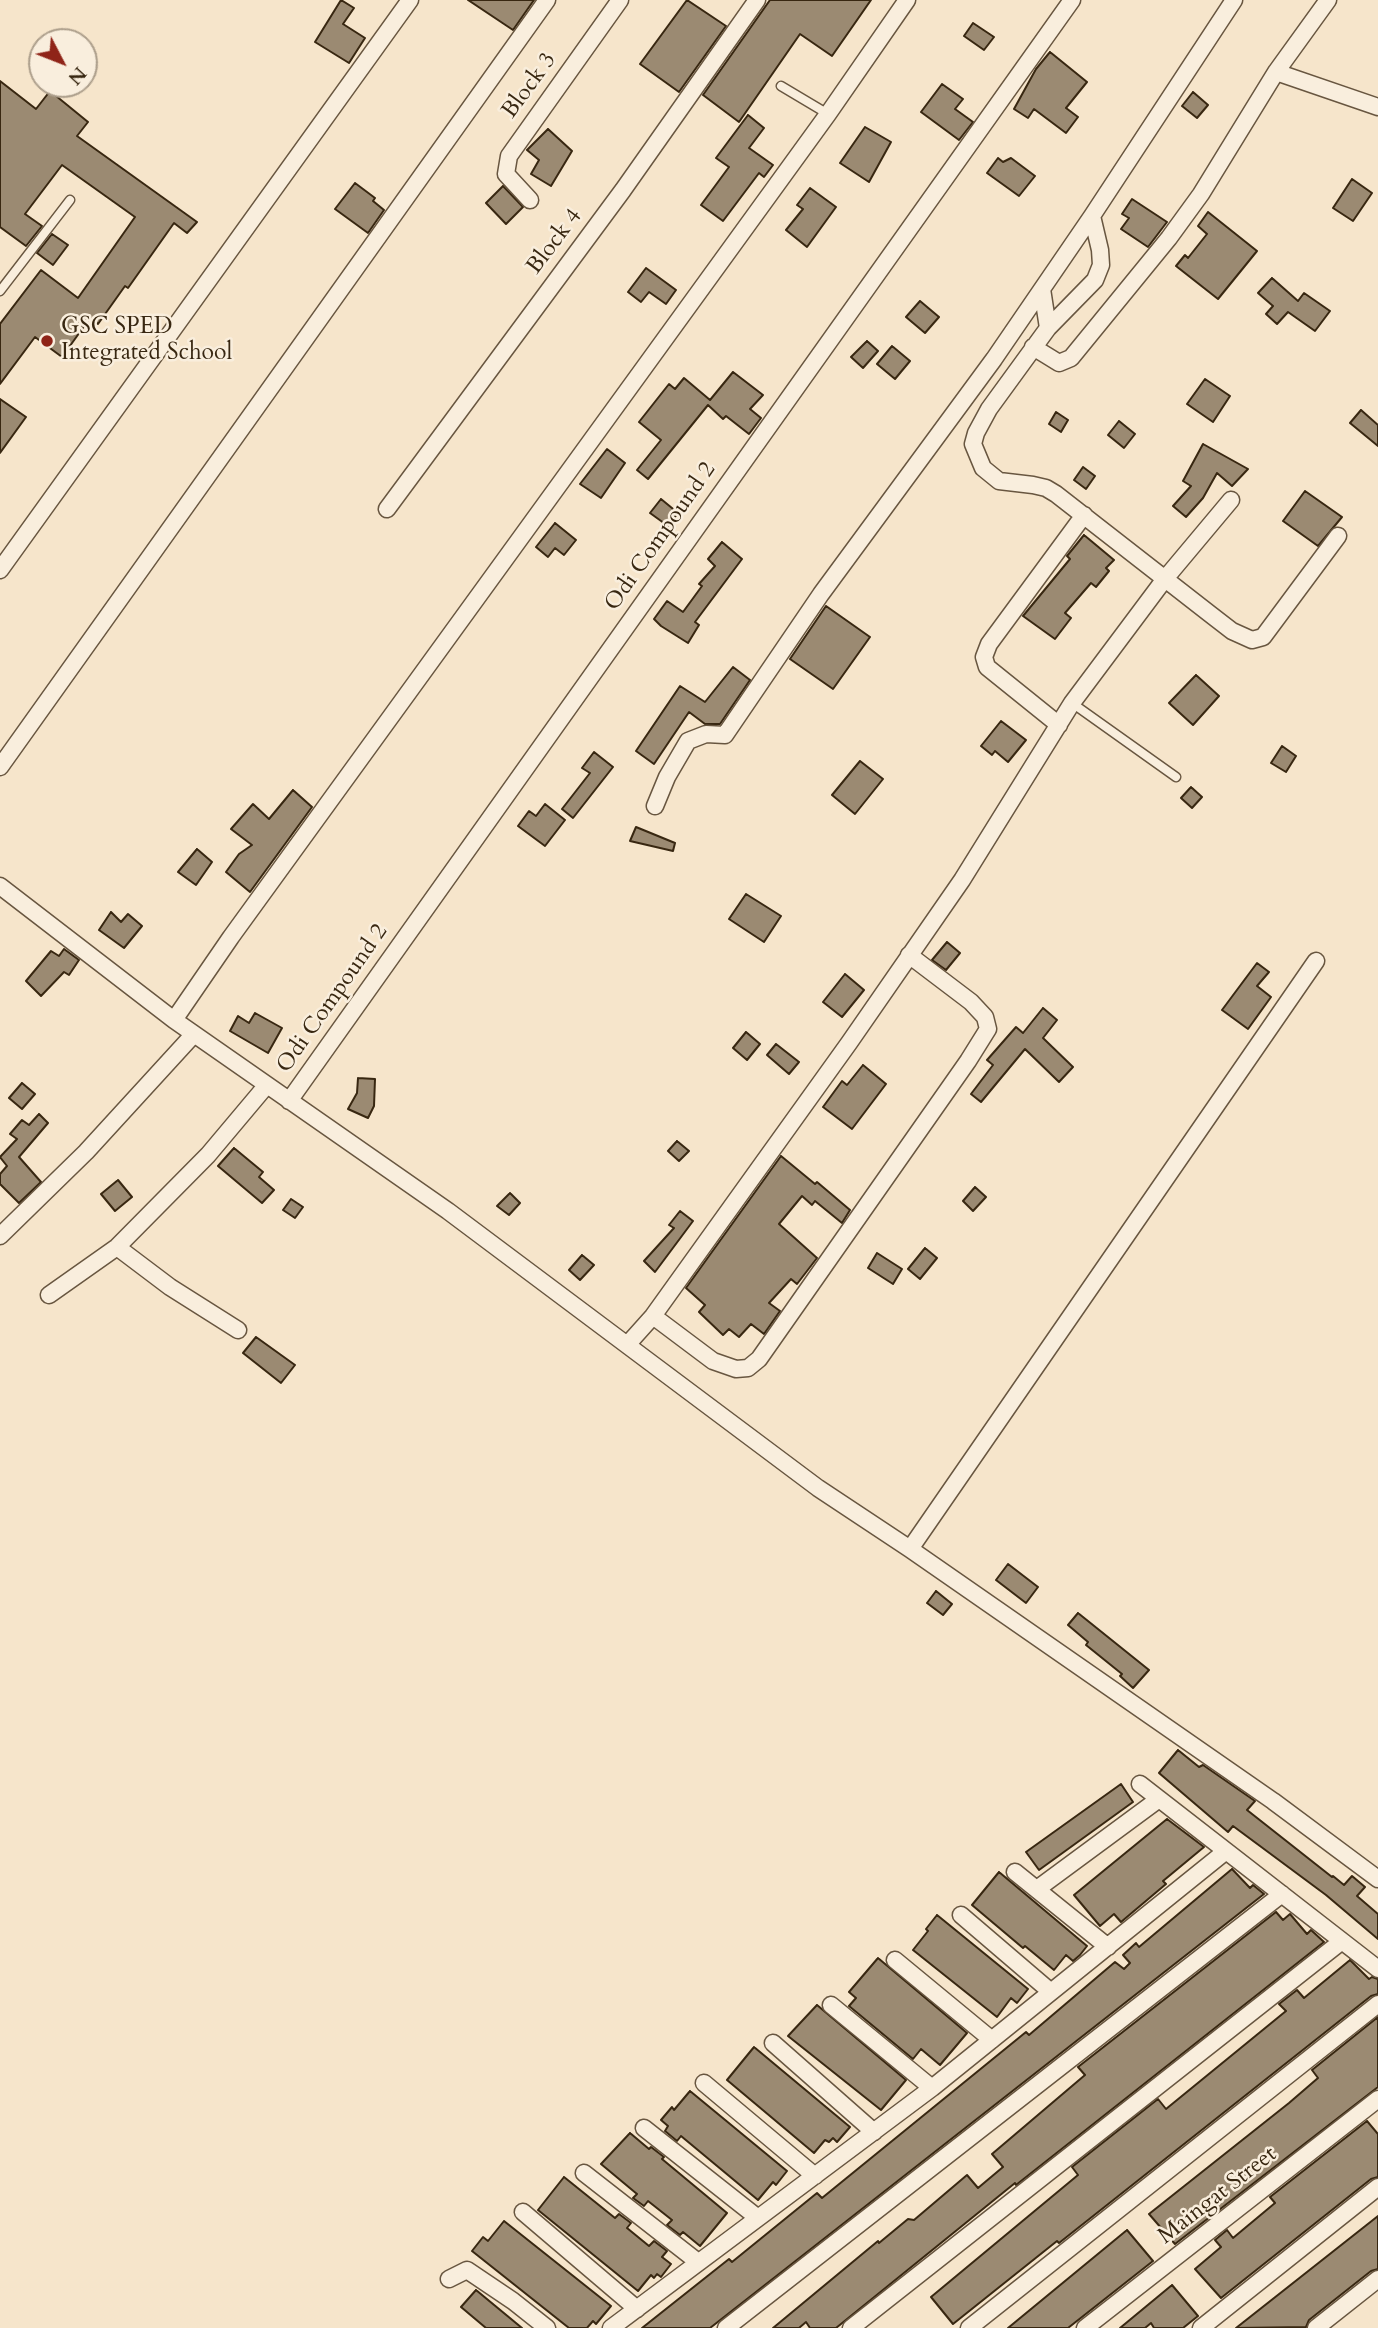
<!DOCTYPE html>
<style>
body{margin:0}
#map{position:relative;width:1378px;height:2328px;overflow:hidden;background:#f6e5cb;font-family:Cardo,serif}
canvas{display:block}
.north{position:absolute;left:28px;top:28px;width:70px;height:70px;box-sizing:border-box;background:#f9eedd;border:2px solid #ac9e8b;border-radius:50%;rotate:132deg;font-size:19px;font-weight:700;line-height:28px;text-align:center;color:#382711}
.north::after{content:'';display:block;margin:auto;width:24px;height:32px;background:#8f2418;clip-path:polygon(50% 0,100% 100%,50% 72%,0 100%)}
</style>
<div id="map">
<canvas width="1378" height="2328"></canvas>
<div class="north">N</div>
</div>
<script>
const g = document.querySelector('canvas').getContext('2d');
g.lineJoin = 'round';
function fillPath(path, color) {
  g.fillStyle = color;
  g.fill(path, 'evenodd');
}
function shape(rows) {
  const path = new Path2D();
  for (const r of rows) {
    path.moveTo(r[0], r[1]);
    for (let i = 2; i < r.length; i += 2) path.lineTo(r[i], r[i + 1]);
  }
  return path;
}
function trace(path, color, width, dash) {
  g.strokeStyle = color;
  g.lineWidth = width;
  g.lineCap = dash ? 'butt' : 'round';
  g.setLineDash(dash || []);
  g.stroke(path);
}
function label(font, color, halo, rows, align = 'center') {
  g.font = font + ' Cardo,serif';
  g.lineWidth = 5;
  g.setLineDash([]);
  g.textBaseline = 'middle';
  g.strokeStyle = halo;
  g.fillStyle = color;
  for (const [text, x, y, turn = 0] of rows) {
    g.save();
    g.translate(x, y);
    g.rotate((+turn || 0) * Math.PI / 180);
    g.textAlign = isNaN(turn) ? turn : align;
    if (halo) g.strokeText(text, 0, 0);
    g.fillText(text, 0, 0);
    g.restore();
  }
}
const building = shape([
 [341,0,354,8,343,24,365,38,349,63,315,42,341,0],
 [468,0,534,0,513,30,468,0],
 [687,0,726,26,679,92,640,64,687,0],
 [770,0,871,0,832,56,800,34,739,122,703,95,770,0],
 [973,23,994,37,984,50,964,36,973,23],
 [1050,52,1087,82,1066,108,1078,117,1066,133,1034,109,1028,118,1014,109,1036,69,1050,52],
 [0,81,36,109,50,91,88,122,77,136,197,222,187,233,174,223,128,288,125,286,98,324,90,318,62,357,35,337,0,384,0,324,41,270,78,298,135,217,62,165,25,214,42,226,26,246,0,227,0,81],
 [942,84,963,99,955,109,973,122,959,140,921,112,942,84],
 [1193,92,1208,105,1197,118,1182,106,1193,92],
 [748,115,764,128,749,148,773,165,764,177,759,173,723,221,701,205,729,167,716,158,748,115],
 [865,127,891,142,869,182,840,163,865,127],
 [548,129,572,151,551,186,531,174,539,160,527,150,548,129],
 [998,158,1003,162,1011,158,1035,176,1019,196,987,173,998,158],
 [1352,179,1372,193,1353,221,1333,208,1352,179],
 [355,183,375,198,373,201,384,210,368,233,335,209,355,183],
 [503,186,523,207,506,224,486,203,503,186],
 [810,188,836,207,807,247,786,230,803,209,797,205,810,188],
 [1132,199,1167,222,1148,247,1121,229,1129,218,1122,214,1132,199],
 [1208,212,1257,251,1218,299,1176,266,1185,255,1188,258,1207,234,1198,226,1208,212],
 [52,234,68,245,53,265,37,253,52,234],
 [646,268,676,290,666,304,649,292,641,302,628,292,646,268],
 [1272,278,1298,301,1304,293,1330,311,1315,331,1288,312,1277,324,1266,314,1273,306,1258,293,1272,278],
 [920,301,939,317,925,333,906,317,920,301],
 [867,341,878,351,863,368,851,357,867,341],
 [892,346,910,361,895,379,877,364,892,346],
 [733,372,763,395,750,409,761,418,749,434,726,416,723,419,708,405,648,479,637,470,661,440,639,422,669,384,675,389,684,378,710,400,733,372],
 [1205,379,1230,396,1213,422,1187,404,1205,379],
 [0,399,26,417,0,453,0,399],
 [1361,410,1378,425,1378,446,1350,423,1361,410],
 [1056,412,1068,420,1061,432,1049,424,1056,412],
 [1119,421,1135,434,1124,448,1108,435,1119,421],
 [1203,444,1248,469,1232,486,1217,473,1203,498,1186,517,1173,506,1191,486,1183,481,1203,444],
 [607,449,625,463,601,498,580,484,607,449],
 [1083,467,1095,476,1086,489,1074,480,1083,467],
 [1305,491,1342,517,1318,546,1283,521,1305,491],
 [661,499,678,513,668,526,650,513,661,499],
 [555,523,576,540,564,555,555,548,548,557,536,547,555,523],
 [1084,535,1114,560,1106,568,1109,571,1096,587,1091,583,1065,613,1071,618,1055,639,1023,616,1070,559,1067,556,1084,535],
 [722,542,742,559,695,622,699,625,688,643,661,626,654,619,667,601,683,612,702,586,699,584,715,566,708,559,722,542],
 [826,606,870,637,833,689,790,659,826,606],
 [733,667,750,680,720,724,705,724,689,712,654,764,636,751,680,686,705,702,733,667],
 [1196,675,1219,696,1193,725,1169,703,1196,675],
 [1001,721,1026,740,1008,762,995,751,992,755,981,746,1001,721],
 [1282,746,1296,756,1286,772,1271,763,1282,746],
 [594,752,613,767,573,818,562,809,590,773,582,768,594,752],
 [860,761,883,779,855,814,832,795,860,761],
 [1191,787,1202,797,1192,808,1181,798,1191,787],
 [293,790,312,807,250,892,226,872,239,854,252,845,231,829,253,804,269,819,293,790],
 [545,804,565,820,545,846,518,826,529,811,536,816,545,804],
 [636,827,675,843,673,851,630,841,636,827],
 [197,849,212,862,196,885,178,872,197,849],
 [746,894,781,916,764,942,729,919,746,894],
 [111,912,121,922,128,914,142,926,124,948,99,930,111,912],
 [947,942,960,953,946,970,932,960,947,942],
 [64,949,79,960,69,975,64,972,41,996,26,981,51,951,59,956,64,949],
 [1257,963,1269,972,1257,986,1271,997,1248,1029,1222,1010,1257,963],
 [845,974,864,990,842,1017,823,1002,845,974],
 [1043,1008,1057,1020,1043,1038,1073,1067,1059,1082,1025,1049,981,1102,971,1094,993,1065,987,1060,1016,1027,1023,1033,1043,1008],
 [255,1013,282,1028,268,1053,230,1031,238,1016,249,1023,255,1013],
 [746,1032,760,1044,747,1060,733,1048,746,1032],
 [776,1044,799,1062,789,1074,767,1055,776,1044],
 [863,1065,886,1084,852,1129,823,1107,842,1081,847,1085,863,1065],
 [358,1078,375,1079,374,1106,368,1118,348,1109,357,1093,358,1078],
 [22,1083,35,1094,22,1109,9,1098,22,1083],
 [39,1114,48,1123,19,1157,41,1182,19,1203,0,1184,0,1174,7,1166,0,1157,17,1139,10,1134,22,1120,29,1125,39,1114],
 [677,1141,689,1151,679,1161,668,1151,677,1141],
 [234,1148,263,1172,259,1177,274,1190,262,1203,218,1166,234,1148],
 [781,1156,815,1184,817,1182,850,1210,842,1223,815,1201,812,1205,802,1196,779,1224,817,1258,797,1284,791,1279,769,1303,780,1311,764,1334,751,1324,739,1337,729,1329,723,1335,699,1312,705,1305,686,1288,781,1156],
 [118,1180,132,1197,115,1211,101,1194,118,1180],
 [975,1187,986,1197,973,1211,963,1201,975,1187],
 [510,1193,520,1203,509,1215,497,1206,510,1193],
 [291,1199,303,1207,295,1218,283,1210,291,1199],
 [680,1211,693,1221,655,1272,644,1261,674,1228,669,1225,680,1211],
 [925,1248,937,1258,920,1279,908,1269,925,1248],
 [877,1253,902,1269,893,1284,868,1268,877,1253],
 [582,1255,594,1265,580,1280,569,1270,582,1255],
 [256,1337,295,1365,281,1383,243,1353,256,1337],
 [1008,1564,1038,1587,1026,1603,996,1580,1008,1564],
 [936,1591,952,1604,943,1615,927,1603,936,1591],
 [1078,1613,1149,1670,1133,1688,1120,1676,1122,1674,1086,1645,1088,1642,1068,1625,1078,1613],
 [1178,1750,1199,1767,1203,1765,1255,1801,1247,1810,1332,1877,1333,1876,1344,1885,1352,1876,1365,1887,1357,1896,1378,1914,1378,1939,1326,1895,1233,1826,1228,1832,1159,1773,1178,1750],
 [1121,1784,1133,1802,1039,1870,1026,1852,1121,1784],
 [1167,1819,1204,1847,1163,1881,1166,1884,1121,1922,1114,1914,1100,1926,1074,1895,1167,1819],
 [1232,1869,1250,1888,1253,1885,1264,1894,710,2328,642,2328,729,2259,732,2262,817,2193,822,2198,1026,2032,1029,2035,1115,1962,1124,1969,1130,1963,1123,1955,1136,1943,1139,1947,1232,1869],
 [999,1872,1087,1946,1080,1955,1073,1961,1066,1955,1054,1970,1025,1946,1023,1948,972,1905,999,1872],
 [1276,1912,1283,1920,1290,1914,1307,1934,1311,1930,1324,1942,1016,2185,1015,2183,836,2328,810,2328,806,2322,799,2328,773,2328,878,2241,879,2243,908,2219,914,2220,967,2175,978,2188,1003,2167,992,2154,1085,2075,1078,2067,1276,1912],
 [937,1915,1028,1989,1017,2003,1011,1998,997,2017,913,1950,928,1931,926,1929,937,1915],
 [878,1958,967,2033,940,2065,921,2049,913,2059,849,2006,856,1998,849,1992,878,1958],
 [1350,1960,1369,1979,1372,1977,1378,1979,1378,1994,1371,1996,1059,2243,1057,2241,953,2324,931,2297,1078,2175,1072,2167,1158,2099,1166,2109,1286,2011,1279,2004,1297,1990,1304,1998,1350,1960],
 [817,2005,906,2080,881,2110,788,2036,817,2005],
 [1378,2017,1378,2087,1175,2244,1149,2214,1289,2103,1318,2078,1312,2070,1378,2017],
 [754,2047,850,2127,837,2142,833,2138,829,2142,825,2140,814,2153,727,2080,754,2047],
 [690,2091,787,2171,776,2185,773,2182,758,2200,681,2136,677,2141,665,2131,668,2126,661,2120,672,2107,674,2110,690,2091],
 [1367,2121,1378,2134,1378,2177,1371,2179,1221,2298,1195,2269,1221,2247,1215,2240,1227,2230,1233,2238,1275,2203,1270,2197,1367,2121],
 [630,2133,649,2149,651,2147,664,2157,662,2159,727,2213,700,2246,683,2232,680,2235,667,2225,672,2220,648,2201,644,2206,633,2198,637,2194,601,2164,630,2133],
 [564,2177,615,2218,619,2214,631,2223,627,2228,649,2246,654,2241,667,2251,662,2257,671,2264,661,2277,657,2274,654,2278,651,2275,638,2291,538,2210,564,2177],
 [1378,2216,1378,2269,1371,2271,1309,2320,1306,2327,1236,2328,1378,2216],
 [504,2221,611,2306,596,2324,593,2321,587,2328,569,2328,472,2251,483,2237,488,2241,504,2221],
 [1127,2230,1153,2261,1068,2328,1008,2328,1127,2230],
 [1172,2285,1198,2316,1183,2328,1154,2328,1151,2323,1145,2328,1120,2328,1172,2285],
 [476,2290,522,2328,486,2328,461,2307,476,2290]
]);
const service = shape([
 [781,86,828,114],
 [0,291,70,200],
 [1072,703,1176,777]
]);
const minor = shape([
 [1276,72,1378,107],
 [530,200,506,174,509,156,620,0],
 [1092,216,1100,250,1101,265,1095,280,1048,328,989,409,976,433,973,444,983,468,999,481,1033,485,1046,488,1056,494,1210,614,1232,631,1252,640,1263,637,1338,536],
 [1042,289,1048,328],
 [1033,347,1059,363,1071,358,1169,238,1201,194,1276,72,1328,0],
 [387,509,623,190,757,0],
 [0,570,410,0],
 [1059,725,987,667,984,657,989,644,1084,515],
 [0,767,547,0],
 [655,806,667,777,688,741,706,734,725,735,821,594,994,359,1092,216,1234,0],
 [0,886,174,1020,448,1211,818,1488,910,1549,1273,1801,1378,1879],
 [174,1020,231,937,828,114,907,0],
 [289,1101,1072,0],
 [0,1236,86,1152,194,1034],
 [117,1247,170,1287,238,1330],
 [49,1295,117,1247,208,1155,266,1086],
 [653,1316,713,1361,736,1369,748,1368,759,1359,968,1061,988,1029,985,1017,971,1002,909,955],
 [627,1345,653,1316,849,1043,962,880,1072,703,1164,580,1231,500],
 [910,1549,1316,961],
 [1140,1784,1378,1969],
 [1015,1872,1108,1947],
 [1037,1889,1159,1799],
 [961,1915,1051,1992],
 [895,1960,992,2040],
 [831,2005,932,2088],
 [773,2043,874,2132],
 [704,2083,815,2176],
 [644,2128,758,2218],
 [584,2173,698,2262],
 [523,2212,637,2309],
 [449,2279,467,2270,513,2301,547,2328],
 [611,2328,932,2088,1226,1851],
 [726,2328,1282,1894],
 [851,2328,1342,1941],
 [969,2328,1378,2004],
 [1085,2328,1378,2099],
 [1201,2328,1378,2187],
 [1316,2328,1378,2279]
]);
const markers = [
 [47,341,7,"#8f2418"]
];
const streetNames = [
 ["Block 3",530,86,-54],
 ["Block 4",555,242,-53],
 ["Odi Compound 2",661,537,-55],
 ["Odi Compound 2",333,999,-55],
 ["Maingat Street",1218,2196,-38]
];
const poiNames = [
 ["GSC SPED",61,328],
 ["Integrated School",61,354]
];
fillPath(building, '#9b8a72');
trace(building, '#382711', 2);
trace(service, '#685640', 11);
trace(minor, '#685640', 19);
trace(service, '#f9eedd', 8);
trace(minor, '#f9eedd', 16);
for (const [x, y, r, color] of markers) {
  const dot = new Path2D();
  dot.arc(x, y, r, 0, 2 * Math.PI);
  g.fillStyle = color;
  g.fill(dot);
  trace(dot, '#f9eedd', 2.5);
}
label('23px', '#382711', '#f9eedd', streetNames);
label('23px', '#382711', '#f9eedd', poiNames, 'left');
</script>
